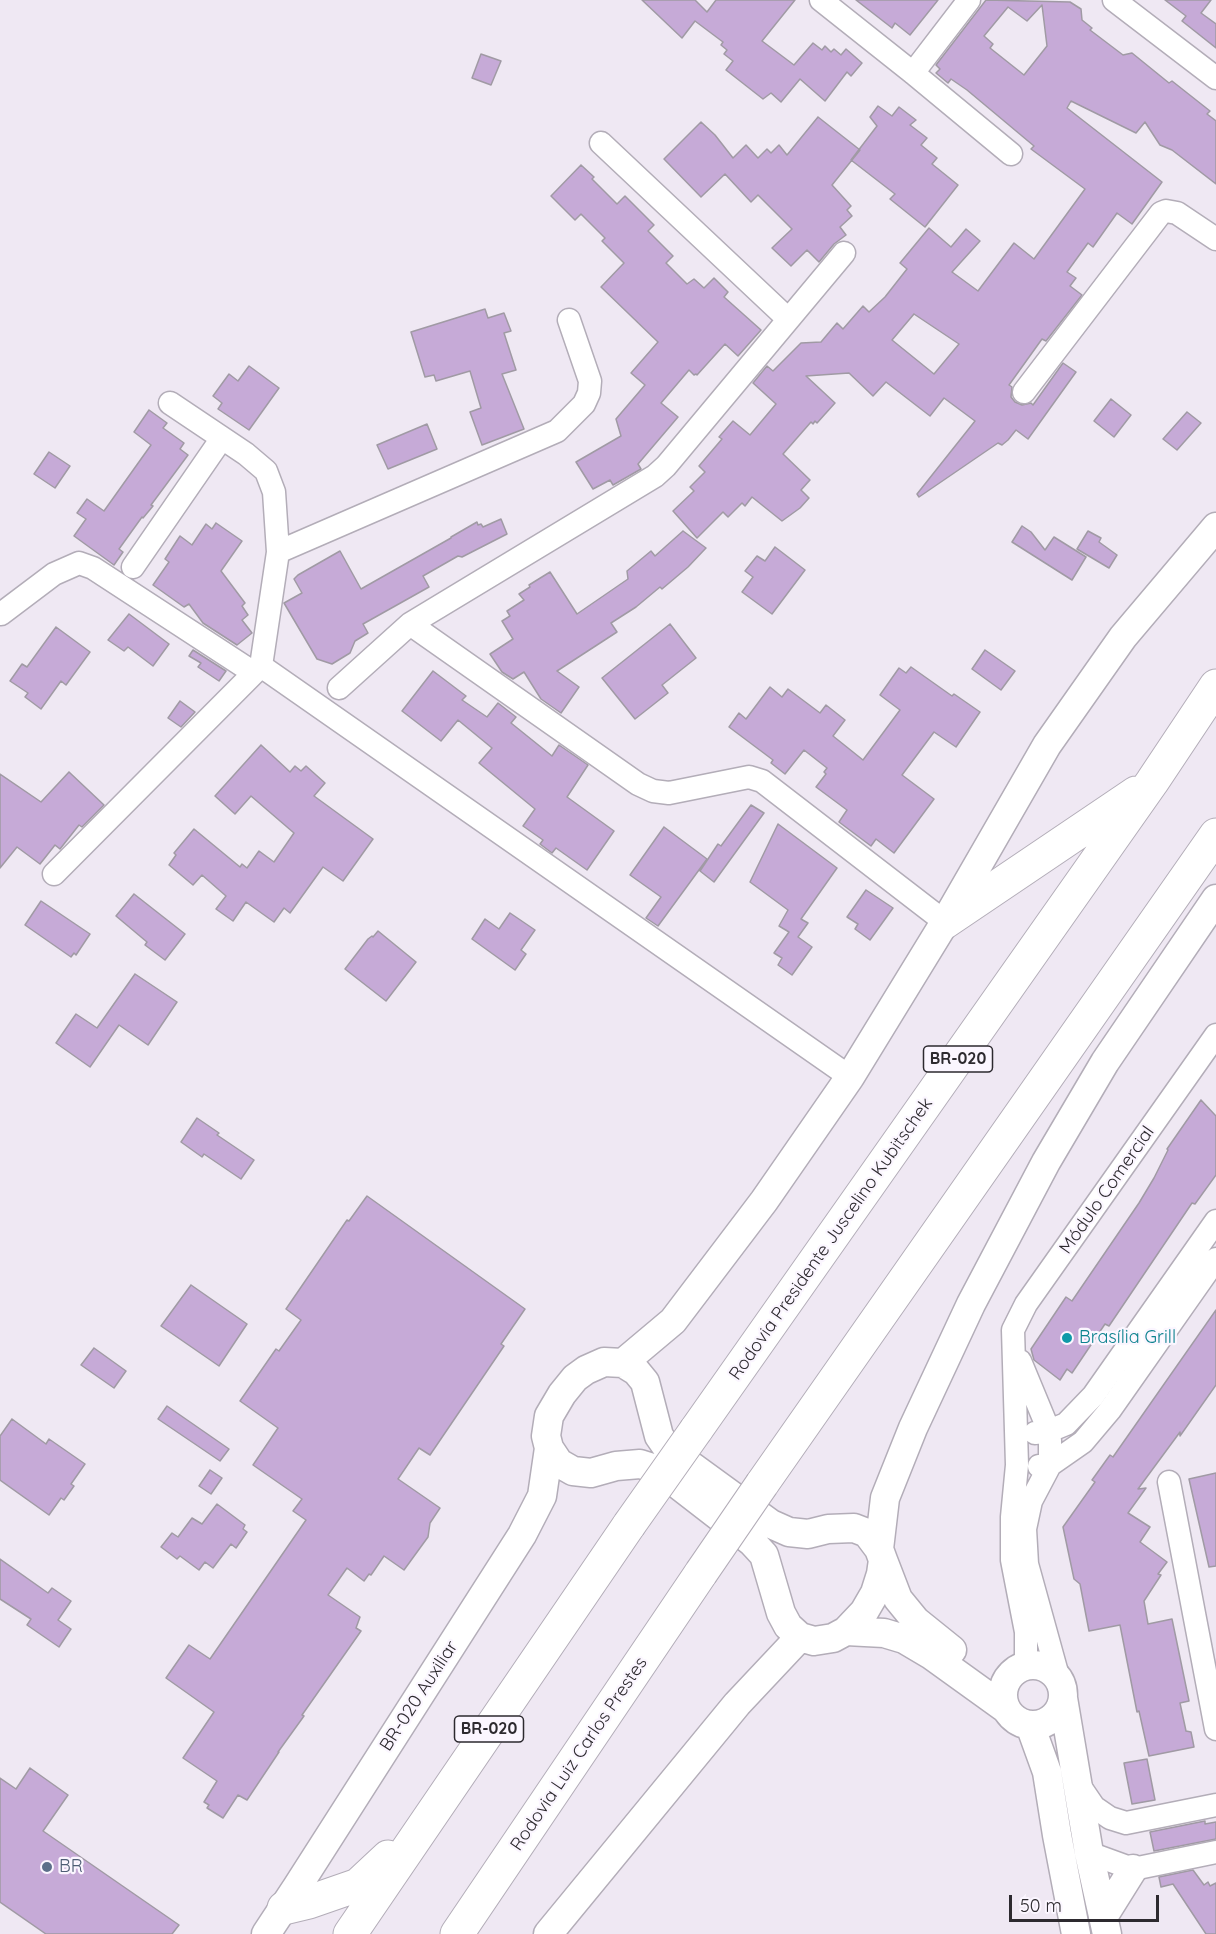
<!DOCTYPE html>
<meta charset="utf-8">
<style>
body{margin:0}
#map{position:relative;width:1216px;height:1934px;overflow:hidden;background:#efe8f3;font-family:Quicksand,sans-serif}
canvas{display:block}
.scale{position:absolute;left:1009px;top:1895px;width:150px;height:27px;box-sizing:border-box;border:3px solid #2d2a2f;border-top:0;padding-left:8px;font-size:18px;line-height:21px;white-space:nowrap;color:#2d2a2f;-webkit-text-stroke:4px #fbf6ff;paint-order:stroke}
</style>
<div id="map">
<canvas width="1216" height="1934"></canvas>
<div class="scale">50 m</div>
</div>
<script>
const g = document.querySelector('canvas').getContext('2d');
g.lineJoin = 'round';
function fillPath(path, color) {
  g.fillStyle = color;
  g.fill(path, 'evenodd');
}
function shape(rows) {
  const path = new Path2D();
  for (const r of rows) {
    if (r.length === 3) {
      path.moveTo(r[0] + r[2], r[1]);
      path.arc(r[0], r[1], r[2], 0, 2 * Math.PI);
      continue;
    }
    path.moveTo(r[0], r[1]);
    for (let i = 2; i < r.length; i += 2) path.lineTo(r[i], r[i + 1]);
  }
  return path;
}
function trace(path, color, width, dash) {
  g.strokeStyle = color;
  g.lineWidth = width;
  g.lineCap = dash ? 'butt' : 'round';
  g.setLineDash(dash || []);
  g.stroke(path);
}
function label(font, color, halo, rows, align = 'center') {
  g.font = font + ' Quicksand,sans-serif';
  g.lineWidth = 4.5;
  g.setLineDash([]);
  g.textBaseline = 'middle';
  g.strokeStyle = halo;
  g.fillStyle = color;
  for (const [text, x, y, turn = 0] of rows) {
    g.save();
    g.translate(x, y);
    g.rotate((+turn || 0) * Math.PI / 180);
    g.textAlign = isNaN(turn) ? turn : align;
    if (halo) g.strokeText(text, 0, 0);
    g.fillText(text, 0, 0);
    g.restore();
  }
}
const building = shape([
 [642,0,695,0,707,12,716,0,795,0,762,41,794,65,813,43,822,50,825,46,831,52,834,49,841,55,846,49,862,63,851,76,847,72,825,101,800,79,781,102,771,93,763,99,726,70,733,61,724,54,727,50,721,45,723,42,695,21,682,38,642,0],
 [856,0,938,0,910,35,895,23,892,28,856,0],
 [986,0,1070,2,1081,9,1082,20,1092,28,1090,30,1123,55,1132,53,1169,83,1172,81,1210,111,1207,114,1216,121,1216,184,1172,150,1160,145,1145,122,1136,133,1071,101,1067,108,1162,182,1132,224,1117,213,1093,247,1088,243,1067,272,1076,278,1070,286,1082,295,1046,341,1042,339,1009,385,1012,387,1011,397,1015,402,1022,405,1031,403,1033,405,1063,363,1076,372,1028,439,1016,430,1008,440,1002,445,998,443,919,497,917,494,975,421,944,398,930,416,886,382,873,396,849,373,806,376,835,403,817,423,815,421,813,424,811,422,783,454,810,480,801,490,809,498,800,508,782,521,752,497,745,506,742,503,728,517,723,512,697,538,673,511,694,491,690,487,705,472,699,466,722,439,719,437,733,421,750,435,776,404,753,383,767,366,773,371,801,343,821,342,837,323,843,329,863,306,869,312,885,297,907,269,900,263,929,228,951,247,966,229,980,241,952,272,978,291,1014,243,1034,259,1085,189,1031,149,1034,146,967,90,951,79,948,83,936,73,940,69,936,65,986,0],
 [1042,5,1047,46,1024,75,990,48,993,44,984,36,1008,7,1027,21,1042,5],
 [914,314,959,344,934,374,892,340,914,314],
 [1165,0,1211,0,1201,13,1216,24,1216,48,1182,21,1186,16,1165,0],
 [481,54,501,61,491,85,472,78,481,54],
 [878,106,892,116,899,107,916,120,910,125,927,138,921,145,937,158,932,164,958,185,925,227,890,199,895,194,851,160,877,126,870,117,878,106],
 [818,117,860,150,832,185,851,206,847,210,852,216,840,227,846,235,834,244,819,262,807,250,791,266,772,248,792,229,758,195,751,202,725,174,701,197,664,159,701,122,715,135,733,158,746,145,758,158,767,149,771,153,779,145,787,155,818,117],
 [581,165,594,177,592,179,617,204,625,196,654,225,648,231,673,256,666,263,687,284,694,279,704,288,714,278,728,292,724,297,761,330,738,356,725,344,697,375,696,374,694,375,689,370,661,403,678,417,638,464,641,469,613,485,610,480,593,489,576,462,621,436,616,419,645,385,631,373,658,342,601,287,624,263,602,241,605,238,581,214,575,220,551,196,581,165],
 [485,309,488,318,504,313,511,331,504,333,516,370,502,374,524,429,482,445,470,412,481,408,470,371,436,381,434,375,425,377,411,332,485,309],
 [249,366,279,388,249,430,218,409,222,403,213,396,229,374,238,381,249,366],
 [1111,399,1131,415,1114,437,1094,421,1111,399],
 [149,410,167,423,163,428,184,443,180,449,188,455,151,505,153,506,143,518,142,517,119,549,123,552,114,565,74,536,86,519,77,513,87,499,104,511,151,445,134,432,149,410],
 [1187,412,1201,423,1177,450,1163,439,1187,412],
 [427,424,437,449,388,469,377,445,427,424],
 [49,452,70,466,55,488,34,474,49,452],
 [501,519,507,534,462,557,458,556,423,576,429,587,363,624,368,633,355,641,350,653,332,664,317,659,284,603,302,593,294,579,298,575,340,551,361,589,451,538,451,537,477,522,478,525,481,524,483,527,501,519],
 [216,523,242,541,221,571,245,603,242,606,248,615,242,620,252,633,237,645,203,623,189,604,184,607,153,585,169,562,165,559,180,536,192,545,206,524,212,529,216,523],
 [1022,526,1031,532,1045,550,1054,537,1086,557,1072,580,1012,542,1022,526],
 [683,531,706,548,688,567,662,589,660,587,636,607,611,623,617,632,557,671,579,687,561,713,541,699,524,672,513,679,502,672,490,654,513,639,502,621,510,616,507,611,524,600,519,594,530,587,529,585,550,572,577,614,628,579,627,571,651,551,655,556,683,531],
 [1088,531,1101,538,1099,542,1117,555,1109,568,1077,549,1088,531],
 [775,547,805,570,772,614,742,592,753,577,745,571,757,556,765,561,775,547],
 [129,614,169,644,153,666,128,647,124,651,108,640,129,614],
 [670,624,696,658,662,685,668,693,635,719,602,678,670,624],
 [56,627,90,652,66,685,61,681,41,709,25,697,28,693,10,681,22,664,27,667,56,627],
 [193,650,226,671,219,681,198,667,201,663,189,656,193,650],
 [985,650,1015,671,1001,690,972,669,985,650],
 [911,667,952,696,954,694,980,712,956,747,934,732,902,775,934,799,894,853,876,839,871,846,839,822,847,810,816,787,826,774,824,772,827,768,804,750,785,774,771,763,773,760,729,727,739,713,746,719,770,687,782,697,788,689,820,713,826,705,845,720,833,736,863,760,900,710,880,695,899,668,906,673,911,667],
 [433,671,466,696,462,700,487,717,498,703,516,717,511,723,552,756,559,745,588,765,567,797,614,831,587,870,556,848,552,853,540,844,543,840,523,826,535,809,479,763,492,748,458,720,441,741,402,711,433,671],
 [180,701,195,712,181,727,168,718,180,701],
 [261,745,290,772,295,766,301,771,306,766,325,783,314,796,373,839,343,881,323,867,290,913,284,908,274,922,246,902,233,921,216,909,226,896,202,875,193,885,169,865,176,855,174,853,194,829,240,867,242,864,247,868,259,851,274,862,294,833,251,796,235,814,215,796,261,745],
 [69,772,104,805,82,827,79,825,60,849,55,845,40,864,17,847,0,868,0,774,41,802,69,772],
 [751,805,764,813,714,882,700,871,718,844,721,846,751,805],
 [778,824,837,868,801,919,808,923,798,937,812,947,792,975,778,965,782,958,774,953,789,932,779,926,788,910,750,882,778,824],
 [664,827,707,859,658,926,646,918,661,897,630,875,664,827],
 [866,890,893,908,870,940,855,929,858,924,847,917,866,890],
 [134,894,185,934,165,960,145,945,147,942,116,916,134,894],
 [41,901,90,934,76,955,74,953,71,957,25,925,41,901],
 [510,913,535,930,521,950,526,954,515,970,472,939,485,919,499,929,510,913],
 [378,931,416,962,386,1001,345,969,368,939,372,936,373,937,378,931],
 [135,974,177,1002,148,1045,119,1025,90,1067,56,1043,76,1014,97,1028,135,974],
 [1201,1100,1216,1116,1216,1175,1195,1204,1192,1203,1109,1326,1105,1324,1072,1373,1067,1369,1060,1380,1034,1360,1031,1349,1066,1297,1072,1301,1139,1203,1154,1178,1168,1150,1167,1149,1201,1100],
 [197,1118,219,1133,217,1135,254,1160,241,1179,204,1154,202,1157,181,1142,197,1118],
 [367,1196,525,1309,501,1344,504,1346,430,1455,419,1448,398,1479,440,1508,430,1523,428,1537,404,1570,384,1556,371,1575,369,1574,364,1581,347,1568,328,1595,360,1617,356,1628,361,1631,302,1715,304,1716,278,1752,279,1752,247,1800,238,1795,223,1818,207,1808,209,1805,204,1802,217,1781,183,1758,214,1712,166,1678,189,1645,210,1659,306,1520,293,1511,302,1499,253,1465,278,1428,240,1401,276,1349,279,1351,301,1320,286,1309,347,1220,349,1221,367,1196],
 [191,1285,247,1324,219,1366,161,1326,191,1285],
 [1216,1310,1216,1385,1180,1436,1180,1432,1138,1489,1146,1488,1128,1513,1150,1527,1140,1542,1167,1562,1158,1574,1161,1575,1144,1601,1148,1624,1172,1619,1189,1701,1180,1703,1186,1731,1191,1732,1194,1747,1149,1756,1139,1711,1137,1712,1120,1625,1089,1631,1080,1584,1074,1579,1063,1527,1095,1482,1092,1480,1110,1455,1113,1457,1216,1310],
 [94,1348,126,1371,114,1388,81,1365,94,1348],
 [167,1406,229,1449,220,1461,158,1419,167,1406],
 [12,1419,46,1444,49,1439,85,1464,71,1484,74,1486,64,1500,61,1498,49,1515,0,1480,0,1436,12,1419],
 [210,1470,222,1478,211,1494,199,1486,210,1470],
 [1216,1473,1216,1566,1209,1567,1189,1479,1216,1473],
 [217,1504,245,1525,243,1529,247,1532,236,1548,231,1544,213,1568,205,1562,199,1570,180,1556,177,1559,161,1547,172,1533,178,1537,192,1518,202,1524,217,1504],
 [0,1559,48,1593,52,1588,71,1601,58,1620,71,1629,59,1647,27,1625,31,1619,0,1599,0,1559],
 [1147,1759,1155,1800,1132,1804,1124,1763,1147,1759],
 [30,1768,68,1795,43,1831,179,1925,172,1934,46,1934,0,1902,0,1778,16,1789,30,1768],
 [1205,1821,1205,1824,1216,1822,1216,1839,1154,1851,1150,1832,1205,1821],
 [1193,1870,1204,1885,1208,1882,1210,1886,1216,1883,1216,1934,1206,1934,1173,1884,1161,1887,1159,1877,1193,1870]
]);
const minor = shape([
 [821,0,913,73,1011,154],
 [1114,0,1216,78],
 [913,73,969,0],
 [601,143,788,319],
 [1024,392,1161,213,1166,211,1177,213,1216,239],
 [170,403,246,454,266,471,274,492,278,552,261,666,850,1077],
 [278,552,557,431,584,404,589,393,590,381,569,320],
 [133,567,222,438],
 [1,614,54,574,79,563,93,568,254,673],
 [410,624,638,784,653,791,669,793,749,777,762,781,945,922],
 [339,688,410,624,655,476,666,466,844,253],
 [54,874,261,666],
 [1020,1361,1049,1431,1050,1441,1050,1465,1031,1501,1025,1529,1027,1564,1059,1680],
 [1035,1433,1049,1431,1066,1424,1093,1396,1216,1221],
 [1039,1466,1050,1465,1083,1442,1110,1410,1216,1259],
 [1169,1482,1216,1729],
 [1025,1665,1026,1659,1026,1632,1012,1560,1012,1517,1017,1465,1013,1330,1026,1304,1216,1035],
 [1079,1785,1094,1807,1110,1818,1126,1823,1216,1805],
 [1089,1853,1133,1869,1216,1852]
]);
const major = shape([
 [604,1362,623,1363,636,1371,645,1382,659,1436,668,1449,771,1524,789,1532,808,1534,828,1529,854,1528,867,1533,879,1549,883,1560,881,1574,875,1593,864,1612,846,1631,833,1638,814,1641,800,1637,788,1626,781,1613,764,1555,752,1542,659,1470,640,1464,616,1466,591,1473,573,1471,559,1463,549,1448,546,1436,549,1416,562,1394,575,1378,586,1370,604,1362],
 [623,1363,673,1321,764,1201,850,1077,945,922,1047,745,1123,637,1216,527],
 [879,1549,885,1498,913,1428,971,1304,1046,1162,1105,1062,1216,899],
 [883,1560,898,1599,916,1621,952,1650],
 [846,1631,884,1633,904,1639,931,1655,1006,1709],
 [1033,1695,30],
 [1063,1698,1089,1853,1107,1934],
 [1030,1725,1047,1772,1057,1835,1076,1934],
 [1103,1917,1133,1869],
 [266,1934,297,1887,522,1535,542,1496,549,1448],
 [548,1934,737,1704,800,1637]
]);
const highway = shape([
 [945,922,1136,793],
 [696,1430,1152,782,1216,686],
 [762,1484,1216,835],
 [284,1908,309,1902,358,1885,388,1857],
 [350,1934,629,1525],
 [457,1934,701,1573]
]);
const highwayBridge = shape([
 [629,1525,696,1430],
 [701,1573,762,1484]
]);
const markers = [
 [1067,1338,6,"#0f9aa8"],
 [47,1867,6,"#5c6f8a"]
];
const shields = [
 [958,1059,69],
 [489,1729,69]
];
const shieldNames = [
 ["BR-020",958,1059],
 ["BR-020",489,1729]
];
const streetNames = [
 ["Módulo Comercial",1107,1190,-55],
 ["Rodovia Presidente Juscelino Kubitschek",831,1239,-55],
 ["BR-020 Auxiliar",419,1696,-57],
 ["Rodovia Luiz Carlos Prestes",579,1754,-56]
];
const cultureNames = [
 ["Brasília Grill",1079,1338]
];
const serviceNames = [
 ["BR",59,1867]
];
fillPath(building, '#c6aad7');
trace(building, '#a09aa4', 1.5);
trace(minor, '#b3adb8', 25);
trace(major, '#b3adb8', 31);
trace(highway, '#b3adb8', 35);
trace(minor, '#fff', 22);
trace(major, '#fff', 28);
trace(highway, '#fff', 33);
trace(highwayBridge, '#b3adb8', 35, []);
trace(highwayBridge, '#fff', 33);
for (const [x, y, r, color] of markers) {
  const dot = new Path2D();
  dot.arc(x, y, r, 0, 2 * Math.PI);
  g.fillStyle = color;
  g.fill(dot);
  trace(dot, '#fbf6ff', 2);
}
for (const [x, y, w] of shields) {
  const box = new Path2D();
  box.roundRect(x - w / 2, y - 13, w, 26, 4.5);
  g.fillStyle = '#fbf6ff';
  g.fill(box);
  trace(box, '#2d2a2f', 1.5);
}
label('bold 16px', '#2d2a2f', null, shieldNames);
label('18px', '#2d2a2f', '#fbf6ff', streetNames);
label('18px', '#0d838f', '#fbf6ff', cultureNames, 'left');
label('18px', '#4e5e75', '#fbf6ff', serviceNames, 'left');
</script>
